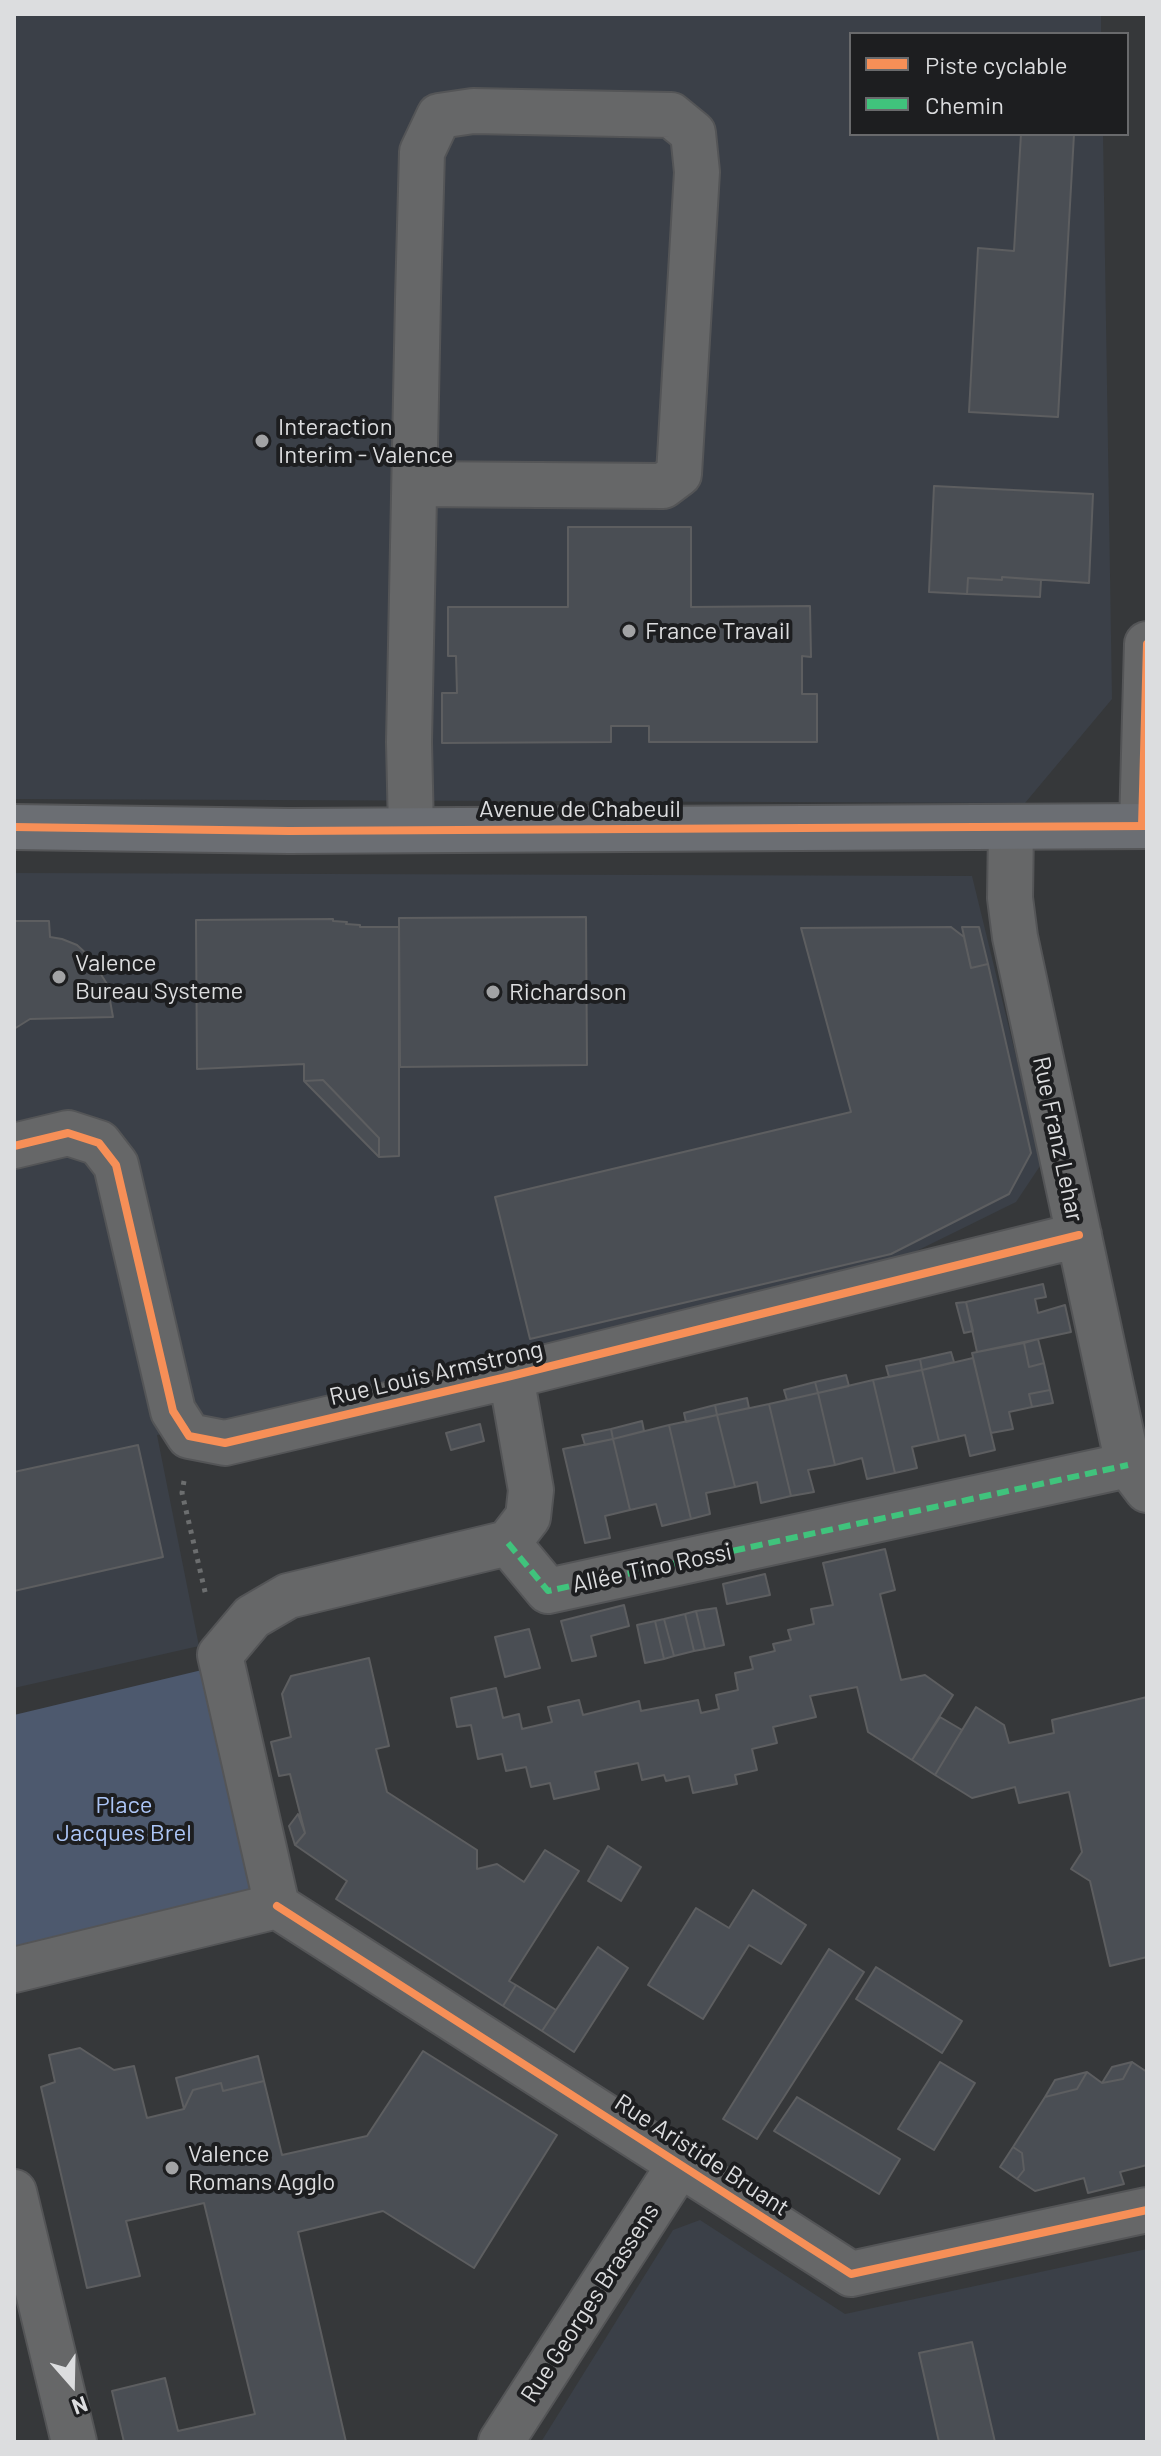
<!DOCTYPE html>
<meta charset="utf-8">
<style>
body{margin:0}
#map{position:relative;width:1161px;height:2456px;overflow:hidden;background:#36383a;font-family:Barlow,sans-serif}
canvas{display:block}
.frame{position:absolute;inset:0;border:16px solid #dcdddf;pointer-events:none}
.legend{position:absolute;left:849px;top:32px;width:280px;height:104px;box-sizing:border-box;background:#1d1e20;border:2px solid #696a6c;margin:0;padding:10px 14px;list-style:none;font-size:24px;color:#dcdddf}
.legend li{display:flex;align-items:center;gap:16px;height:40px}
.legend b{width:40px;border:2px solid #696a6c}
.north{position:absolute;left:32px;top:2344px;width:80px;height:80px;-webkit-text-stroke:6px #1d1e20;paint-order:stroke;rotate:160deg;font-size:22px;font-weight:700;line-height:32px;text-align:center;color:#dcdddf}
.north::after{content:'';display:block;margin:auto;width:28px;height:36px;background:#dcdddf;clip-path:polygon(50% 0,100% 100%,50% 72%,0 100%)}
</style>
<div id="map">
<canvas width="1161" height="2456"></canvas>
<div class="frame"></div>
<ul class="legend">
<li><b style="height:10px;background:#f78f57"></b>Piste cyclable</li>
<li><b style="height:10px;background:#40c37c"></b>Chemin</li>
</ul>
<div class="north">N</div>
</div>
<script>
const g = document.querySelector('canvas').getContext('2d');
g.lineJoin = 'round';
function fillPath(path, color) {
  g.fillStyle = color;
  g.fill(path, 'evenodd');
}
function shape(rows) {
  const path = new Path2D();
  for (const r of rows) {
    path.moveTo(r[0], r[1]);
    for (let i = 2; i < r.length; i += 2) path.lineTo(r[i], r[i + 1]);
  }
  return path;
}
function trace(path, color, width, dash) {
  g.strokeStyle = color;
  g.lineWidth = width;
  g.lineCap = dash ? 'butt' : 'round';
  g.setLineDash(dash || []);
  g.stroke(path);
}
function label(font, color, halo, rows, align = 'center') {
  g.font = font + ' Barlow,sans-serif';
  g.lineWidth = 8;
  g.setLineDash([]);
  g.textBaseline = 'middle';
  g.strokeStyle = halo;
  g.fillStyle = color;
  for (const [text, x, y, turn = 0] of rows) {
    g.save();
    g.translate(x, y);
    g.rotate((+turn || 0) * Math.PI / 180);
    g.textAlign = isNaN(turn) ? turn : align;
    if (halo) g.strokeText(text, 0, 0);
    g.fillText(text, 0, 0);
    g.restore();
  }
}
const built = shape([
 [14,14,1101,14,1101,34,851,34,851,134,1103,134,1112,699,1025,803,14,799],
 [14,873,972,876,1042,1163,1016,1202,882,1268,157,1435,199,1646,14,1688],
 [700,2220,845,2314,1147,2249,1147,2442,541,2442,673,2230]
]);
const green = shape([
 [202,1670,254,1900,14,1955,14,1715]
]);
const building = shape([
 [1021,134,1074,134,1058,417,969,412,978,248,1014,251,1021,134],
 [934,486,1093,494,1089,583,1002,577,1002,580,968,578,967,594,929,592,934,486],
 [568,527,691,527,691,607,810,606,811,657,802,656,802,694,817,694,817,742,649,742,649,726,611,726,611,742,442,743,442,693,457,693,456,656,448,656,448,607,568,607,568,527],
 [1002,577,1041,580,1040,597,967,594,968,578,1002,580,1002,577],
 [586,917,587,1065,400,1067,399,918,586,917],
 [333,919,333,921,347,922,346,924,360,925,360,927,399,927,399,1156,379,1157,379,1138,323,1080,304,1081,304,1064,197,1069,196,920,333,919],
 [14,921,49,921,50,937,62,939,77,945,90,957,107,984,113,1017,30,1019,14,1029,14,921],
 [951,927,964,937,971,968,988,964,1031,1153,1009,1194,891,1254,530,1339,495,1197,851,1112,801,928,951,927],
 [962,927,979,927,988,964,971,968,962,927],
 [323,1080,379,1138,379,1157,304,1081,323,1080],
 [1043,1284,1046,1297,1035,1299,1038,1313,1065,1305,1071,1332,977,1352,966,1302,1043,1284],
 [966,1302,973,1331,964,1333,956,1303,966,1302],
 [1038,1339,1044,1363,1029,1367,1024,1343,1038,1339],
 [1024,1343,1029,1367,1044,1363,1050,1390,1029,1394,1032,1407,1009,1412,1013,1429,991,1433,972,1353,1024,1343],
 [951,1352,954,1362,922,1370,920,1359,951,1352],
 [973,1358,995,1450,970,1456,965,1435,939,1441,922,1370,973,1358],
 [920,1359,922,1370,889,1377,886,1366,920,1359],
 [922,1370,939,1441,912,1447,917,1468,895,1473,873,1380,922,1370],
 [846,1375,849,1386,818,1393,815,1382,846,1375],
 [873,1380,895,1473,867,1479,862,1458,835,1465,818,1393,873,1380],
 [815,1382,818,1393,787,1400,784,1390,815,1382],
 [1050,1390,1053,1403,1032,1407,1029,1394,1050,1390],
 [818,1393,835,1465,808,1470,814,1492,791,1496,769,1404,818,1393],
 [747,1398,749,1408,717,1415,715,1405,747,1398],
 [769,1404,791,1496,761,1503,757,1482,735,1487,717,1415,769,1404],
 [715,1405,717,1415,686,1422,684,1413,715,1405],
 [717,1415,735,1487,706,1493,710,1514,691,1519,669,1425,717,1415],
 [642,1421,644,1431,613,1439,611,1429,642,1421],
 [480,1424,484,1441,451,1450,446,1433,480,1424],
 [669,1425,691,1519,662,1526,656,1504,630,1510,613,1439,669,1425],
 [611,1429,613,1439,585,1445,582,1435,611,1429],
 [613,1439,630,1510,605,1516,610,1538,585,1543,563,1449,613,1439],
 [138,1445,163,1557,14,1591,14,1472,138,1445],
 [885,1549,895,1590,880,1594,901,1680,925,1675,953,1695,912,1760,868,1732,857,1687,810,1696,816,1717,773,1727,777,1743,752,1749,757,1770,735,1775,737,1784,693,1793,689,1776,666,1781,664,1775,642,1780,638,1763,595,1772,599,1789,554,1799,550,1783,531,1787,526,1767,506,1771,502,1754,478,1759,471,1725,457,1727,451,1698,496,1688,503,1718,519,1714,522,1729,552,1722,548,1707,579,1700,583,1715,639,1701,641,1711,698,1700,701,1713,719,1709,716,1695,738,1690,735,1673,753,1669,750,1657,775,1651,773,1644,791,1640,788,1630,814,1624,811,1609,833,1605,823,1563,885,1549],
 [765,1574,770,1595,727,1604,723,1584,765,1574],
 [624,1605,629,1626,591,1636,596,1656,572,1661,561,1621,624,1605],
 [716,1608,724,1645,705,1649,696,1611,716,1608],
 [696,1611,705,1649,694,1651,685,1614,696,1611],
 [685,1614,694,1651,674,1656,664,1619,685,1614],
 [664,1619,674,1656,664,1659,655,1621,664,1619],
 [655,1621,664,1659,645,1663,637,1625,655,1621],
 [529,1629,540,1668,505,1677,495,1637,529,1629],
 [369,1658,389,1746,376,1749,387,1792,477,1850,477,1869,497,1864,524,1882,545,1850,579,1871,509,1981,516,1985,503,2006,336,1899,347,1881,295,1845,305,1833,290,1774,279,1776,271,1742,291,1737,282,1694,291,1676,369,1658],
 [1147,1697,1147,1957,1110,1966,1090,1881,1071,1869,1082,1852,1069,1792,1019,1803,1015,1787,972,1798,935,1775,976,1707,1004,1725,1009,1743,1054,1733,1052,1720,1147,1697],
 [940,1717,962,1730,935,1775,912,1760,940,1717],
 [298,1814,305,1833,295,1845,289,1826,298,1814],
 [608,1846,641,1867,621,1901,588,1881,608,1846],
 [753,1890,806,1925,781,1964,749,1945,703,2019,648,1985,696,1908,729,1928,753,1890],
 [598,1947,628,1968,574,2052,542,2031,598,1947],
 [829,1949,864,1972,757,2139,723,2119,829,1949],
 [876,1967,962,2021,942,2053,856,1999,876,1967],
 [516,1985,556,2010,542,2031,503,2006,516,1985],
 [80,2048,114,2070,134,2066,147,2118,184,2109,193,2090,221,2083,223,2091,264,2081,282,2155,367,2136,423,2051,557,2135,474,2268,383,2211,298,2232,346,2442,124,2442,112,2391,165,2378,178,2431,255,2414,204,2203,126,2221,140,2276,87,2288,41,2087,55,2082,49,2055,80,2048],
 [258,2056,264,2081,223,2091,221,2083,193,2090,184,2109,176,2078,258,2056],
 [940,2062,975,2083,934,2150,898,2129,940,2062],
 [1132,2062,1123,2079,1102,2083,1112,2067,1132,2062],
 [1132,2062,1147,2072,1147,2165,1120,2172,1124,2184,1088,2193,1084,2178,1035,2191,1017,2179,1024,2170,1022,2153,1013,2147,1045,2097,1077,2089,1087,2072,1102,2083,1123,2079,1132,2062],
 [1087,2072,1077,2089,1045,2097,1055,2080,1087,2072],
 [797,2097,900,2159,879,2194,774,2131,797,2097],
 [1013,2147,1022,2153,1024,2170,1017,2179,1000,2167,1013,2147],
 [972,2342,995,2442,939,2442,919,2353,972,2342]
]);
const path = shape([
 [184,1481,182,1493,206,1596]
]);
const minor = shape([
 [1142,826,1147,644],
 [1011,828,1010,898,1015,937,1128,1465,1147,1490],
 [411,830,409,742,418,299,422,152,439,116,473,111,671,115,693,133,697,172,679,474,663,486,415,484],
 [14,1146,68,1133,99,1143,116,1165,173,1411,189,1436,225,1443,511,1376,1079,1235],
 [508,1543,548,1591,1128,1465],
 [508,1543,528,1517,531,1490,511,1376],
 [277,1906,851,2274,1147,2210],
 [277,1906,220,1655,252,1617,288,1596,508,1543],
 [14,1970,277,1906],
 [14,2192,74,2442],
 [501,2442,680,2164]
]);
const major = shape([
 [14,827,289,831,1147,826]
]);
const quiet = shape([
 [508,1543,548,1591,1128,1465]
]);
const cycleway = shape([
 [1142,826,1147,644],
 [14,827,289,831,1147,826],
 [14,1146,68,1133,99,1143,116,1165,173,1411,189,1436,225,1443,511,1376,1079,1235],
 [277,1906,851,2274,1147,2210]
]);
const markers = [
 [262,441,8,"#a2a3a5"],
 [629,631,8,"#a2a3a5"],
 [59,977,8,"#a2a3a5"],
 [493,992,8,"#a2a3a5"],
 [172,2168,8,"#a2a3a5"]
];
const poiNames = [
 ["Interaction",278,427],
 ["Interim - Valence",278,455],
 ["France Travail",645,631],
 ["Valence",75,963],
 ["Bureau Systeme",75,991],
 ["Richardson",509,992],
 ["Valence",188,2154],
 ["Romans Agglo",188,2182]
];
const streetNames = [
 ["Avenue de Chabeuil",580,809],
 ["Rue Franz Lehar",1058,1139,78],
 ["Rue Louis Armstrong",436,1373,-13],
 ["Allée Tino Rossi",652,1568,-12],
 ["Rue Aristide Bruant",702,2155,33],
 ["Rue Georges Brassens",590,2303,-57]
];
const parkNames = [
 ["Place",124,1805],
 ["Jacques Brel",124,1833]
];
fillPath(built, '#3b4048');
fillPath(green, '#4d596e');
fillPath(building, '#4a4e54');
trace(building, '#5d5e60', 2);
trace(minor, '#545557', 48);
trace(major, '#545557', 48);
trace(path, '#6c6e6f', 5, [4, 6]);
trace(minor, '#666768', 44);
trace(major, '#6b6e73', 44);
trace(quiet, '#40c37c', 6, [12, 6]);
trace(cycleway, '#f78f57', 8);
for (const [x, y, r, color] of markers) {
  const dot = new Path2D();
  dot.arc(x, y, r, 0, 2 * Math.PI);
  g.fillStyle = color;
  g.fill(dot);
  trace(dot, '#1d1e20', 3);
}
label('24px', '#dcdddf', '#1d1e20', poiNames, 'left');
label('24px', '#dcdddf', '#1d1e20', streetNames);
label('24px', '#adc6f7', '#1d1e20', parkNames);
</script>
